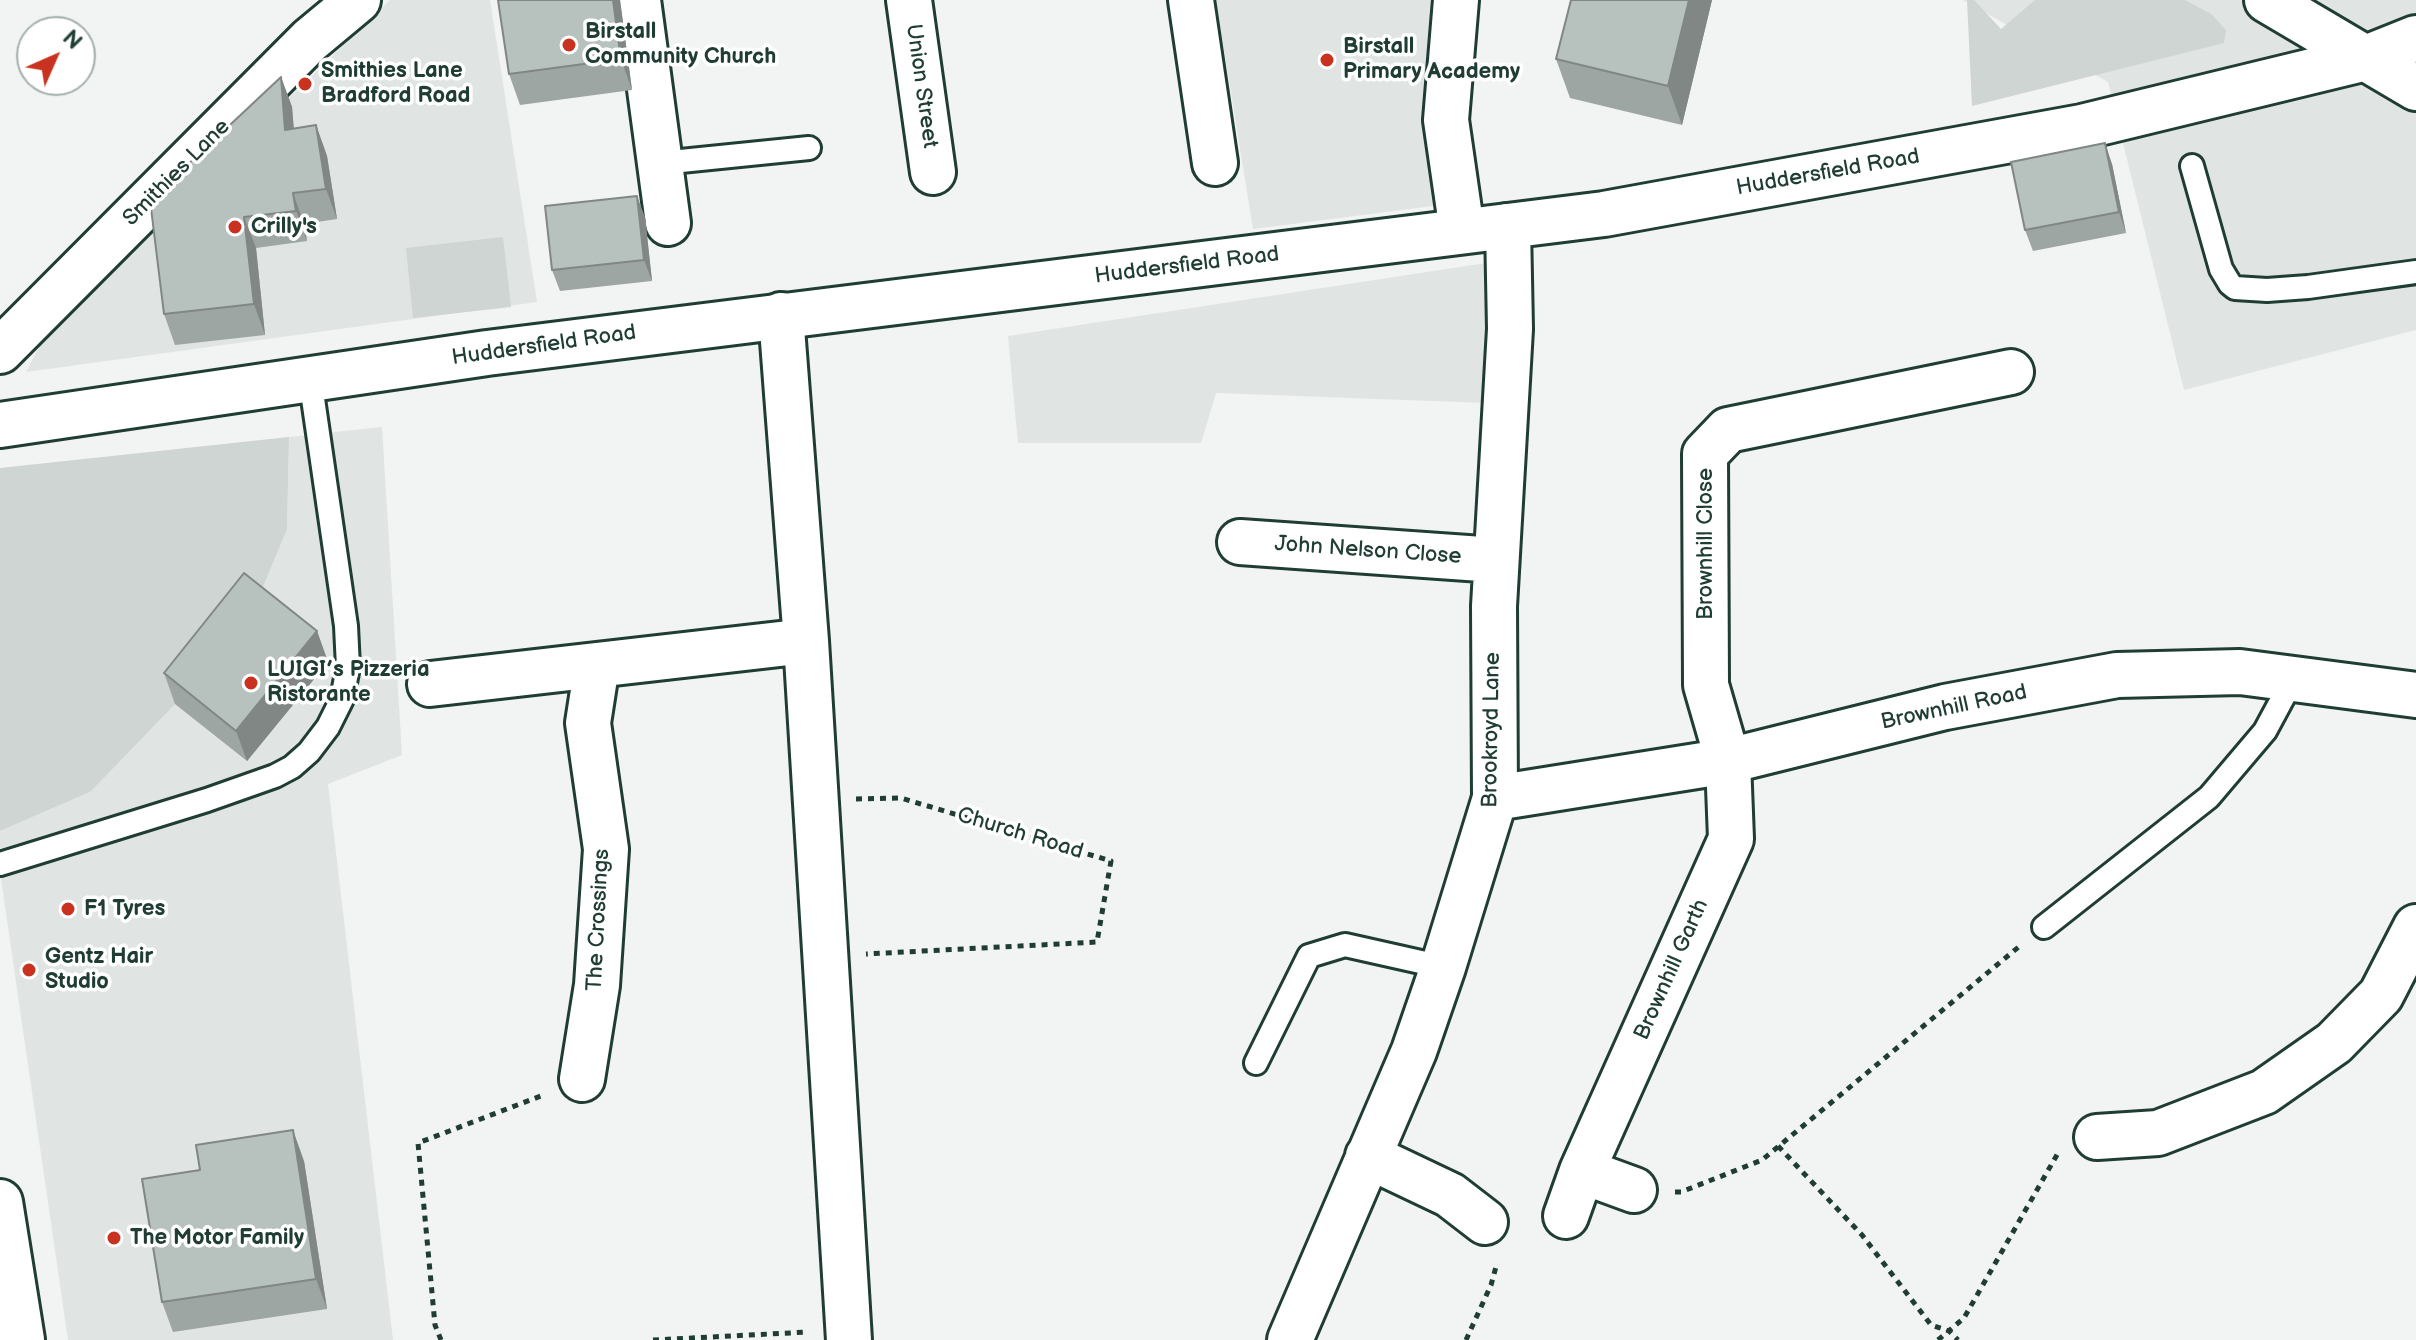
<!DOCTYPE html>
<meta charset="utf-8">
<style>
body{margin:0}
#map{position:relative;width:2416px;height:1340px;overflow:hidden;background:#f2f3f3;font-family:"Balsamiq Sans",sans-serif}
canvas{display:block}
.north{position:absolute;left:16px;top:16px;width:80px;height:80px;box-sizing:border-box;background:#fff;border:2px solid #a5b1ae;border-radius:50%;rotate:45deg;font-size:22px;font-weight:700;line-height:32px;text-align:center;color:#1f3d34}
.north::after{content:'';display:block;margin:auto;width:28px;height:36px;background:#c8321e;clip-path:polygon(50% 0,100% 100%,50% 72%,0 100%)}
</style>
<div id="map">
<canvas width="2416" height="1340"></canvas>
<div class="north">N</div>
</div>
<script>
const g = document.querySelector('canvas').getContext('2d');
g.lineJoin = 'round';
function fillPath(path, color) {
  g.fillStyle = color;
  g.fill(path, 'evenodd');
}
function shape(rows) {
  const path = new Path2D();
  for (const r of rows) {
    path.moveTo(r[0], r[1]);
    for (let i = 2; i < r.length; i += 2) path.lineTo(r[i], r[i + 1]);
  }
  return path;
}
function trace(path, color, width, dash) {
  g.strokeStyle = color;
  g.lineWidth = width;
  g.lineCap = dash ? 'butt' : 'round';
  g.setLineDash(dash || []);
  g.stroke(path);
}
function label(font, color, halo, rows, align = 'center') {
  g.font = font + ' "Balsamiq Sans",sans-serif';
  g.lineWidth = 7;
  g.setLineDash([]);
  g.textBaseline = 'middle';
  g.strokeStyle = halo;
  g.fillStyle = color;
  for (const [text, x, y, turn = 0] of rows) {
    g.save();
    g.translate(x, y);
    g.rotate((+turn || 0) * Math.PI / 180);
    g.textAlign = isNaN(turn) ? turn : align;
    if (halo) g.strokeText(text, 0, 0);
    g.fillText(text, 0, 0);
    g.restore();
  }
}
const built = shape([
 [390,0,490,0,537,302,26,372,46,334],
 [1216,0,1436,0,1422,121,1441,205,1253,229],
 [1963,0,2416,0,2416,330,2184,390,2108,82],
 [1486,263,1487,403,1216,393,1201,443,1018,443,1008,336],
 [382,427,402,755,328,784,393,1340,68,1340,0,872,0,831,90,792,287,529,289,437]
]);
const green = shape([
 [1967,0,1974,0,2001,29,2035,0,2185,0,2211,14,2226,30,2224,43,1972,106],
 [503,237,511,307,413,318,406,248],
 [289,437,287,529,256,603,175,704,90,792,0,831,0,468]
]);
const path = shape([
 [856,799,901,798,1111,861,1097,942,866,954],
 [1778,1146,1862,1235,1931,1325,1949,1331,1958,1340],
 [1675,1192,1681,1192,1762,1160,2021,945],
 [441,1340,435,1325,418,1143,546,1094],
 [653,1340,808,1332],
 [1466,1340,1491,1285,1497,1263],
 [1938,1340,1964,1318,2058,1153]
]);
const lane = shape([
 [661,163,809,148],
 [2192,166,2221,269,2230,284,2235,288,2267,290,2308,287,2416,272],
 [0,864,207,800,275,776,292,767,309,752,328,727,342,699,348,667,346,626,310,378],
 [2044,927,2209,797,2265,731,2293,679],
 [1256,1063,1309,956,1345,945,1443,967]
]);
const street = shape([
 [638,0,668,223],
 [909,0,933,172],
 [1191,0,1215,163],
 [1456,0,1446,120,1462,231],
 [781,315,806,641,849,1340],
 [1240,542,1496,560],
 [430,684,806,641],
 [1495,798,1728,761,1945,707,2117,675,2240,672,2416,695],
 [582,1079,597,985,606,849,588,723,597,665],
 [2097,1137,2158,1133,2264,1092,2334,1043,2381,995,2416,927],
 [1368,1156,1450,1195,1485,1222],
 [1634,1190,1582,1171,1731,839,1728,761,1706,685,1705,454,1728,430,2011,372],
 [1566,1216,1582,1171],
 [1290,1340,1414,1051,1443,967,1495,798,1494,606,1510,329,1508,226]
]);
const secondary = shape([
 [0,351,310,40,358,0]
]);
const primary = shape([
 [2267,0,2416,88],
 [0,425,487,353,1604,214,2082,127,2366,58,2416,38],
 [0,1202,22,1340]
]);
const wall = shape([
 [620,0,632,90,520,105,509,74],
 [1712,0,1682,125,1570,98,1556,59],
 [281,77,292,107,294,129,316,125,327,156,337,219,304,224,307,241,256,248,265,335,175,345,164,314],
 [2112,164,2126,233,2033,251,2025,230],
 [645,217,652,281,560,291,552,270],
 [317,631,328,662,247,761,175,704,164,673],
 [304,1161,327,1309,173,1332,162,1302]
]);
const shadedWall = shape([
 [613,0,620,0,632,90,621,59],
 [1689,0,1712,0,1682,125,1668,86],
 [281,77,292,107,296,160,285,130],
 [316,125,327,156,337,219,326,189],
 [2105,143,2112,164,2126,233,2119,212],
 [293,193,304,224,307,241,296,211],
 [637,196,645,217,652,281,644,260],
 [244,217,256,248,265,335,254,304],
 [317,631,328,662,247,761,236,731],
 [293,1130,304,1161,327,1309,316,1279]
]);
const building = shape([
 [498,0,613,0,621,59,509,74,498,0],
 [1571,0,1689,0,1668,86,1556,59,1571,0],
 [281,77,285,130,316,125,326,189,293,193,296,211,244,217,254,304,164,314,150,200,281,77],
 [2105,143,2119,212,2025,230,2011,162,2105,143],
 [637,196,644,260,552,270,545,206,637,196],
 [244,573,317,631,236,731,164,673,244,573],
 [293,1130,316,1279,162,1302,142,1179,200,1170,196,1145,293,1130]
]);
const markers = [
 [569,45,8,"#c8321e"],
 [1327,60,8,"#c8321e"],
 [305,84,8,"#c8321e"],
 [235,227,8,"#c8321e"],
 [251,683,8,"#c8321e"],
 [68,909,8,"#c8321e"],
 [29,970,8,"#c8321e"],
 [114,1238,8,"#c8321e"]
];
const poiNames = [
 ["Birstall",585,32],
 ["Community Church",585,57],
 ["Birstall",1343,47],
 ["Primary Academy",1343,72],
 ["Smithies Lane",321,71],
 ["Bradford Road",321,96],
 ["Crilly's",251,227],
 ["LUIGI’s Pizzeria",267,670],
 ["Ristorante",267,695],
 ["F1 Tyres",84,909],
 ["Gentz Hair",45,957],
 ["Studio",45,982],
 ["The Motor Family",130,1238]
];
const streetNames = [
 ["Union Street",921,86,82],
 ["Smithies Lane",177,173,-45],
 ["Huddersfield Road",1828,173,-10],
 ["Huddersfield Road",1187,266,-7],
 ["Huddersfield Road",544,346,-8],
 ["Brownhill Close",1706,544,-90],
 ["John Nelson Close",1368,551,4],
 ["Brownhill Road",1954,708,-12],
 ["Brookroyd Lane",1492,730,-89],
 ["Church Road",1020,834,17],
 ["The Crossings",599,920,-87],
 ["Brownhill Garth",1672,970,-66]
];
fillPath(built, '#e0e4e3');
fillPath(green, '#ced5d3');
trace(lane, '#1f3d34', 28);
trace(street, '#1f3d34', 50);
trace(secondary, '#1f3d34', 50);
trace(primary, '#1f3d34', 50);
trace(path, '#1f3d34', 5, [6, 6]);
trace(lane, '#fff', 22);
trace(street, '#fff', 44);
trace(secondary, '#fff', 44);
trace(primary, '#fff', 44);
fillPath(wall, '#9da6a3');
fillPath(shadedWall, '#808784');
fillPath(building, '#b7c1bd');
trace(building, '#808784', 2);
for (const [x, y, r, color] of markers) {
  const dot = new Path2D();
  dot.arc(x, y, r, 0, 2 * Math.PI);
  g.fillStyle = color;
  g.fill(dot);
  trace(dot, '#fff', 3);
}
label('bold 22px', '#1f3d34', '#fff', poiNames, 'left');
label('22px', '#1f3d34', '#fff', streetNames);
</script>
